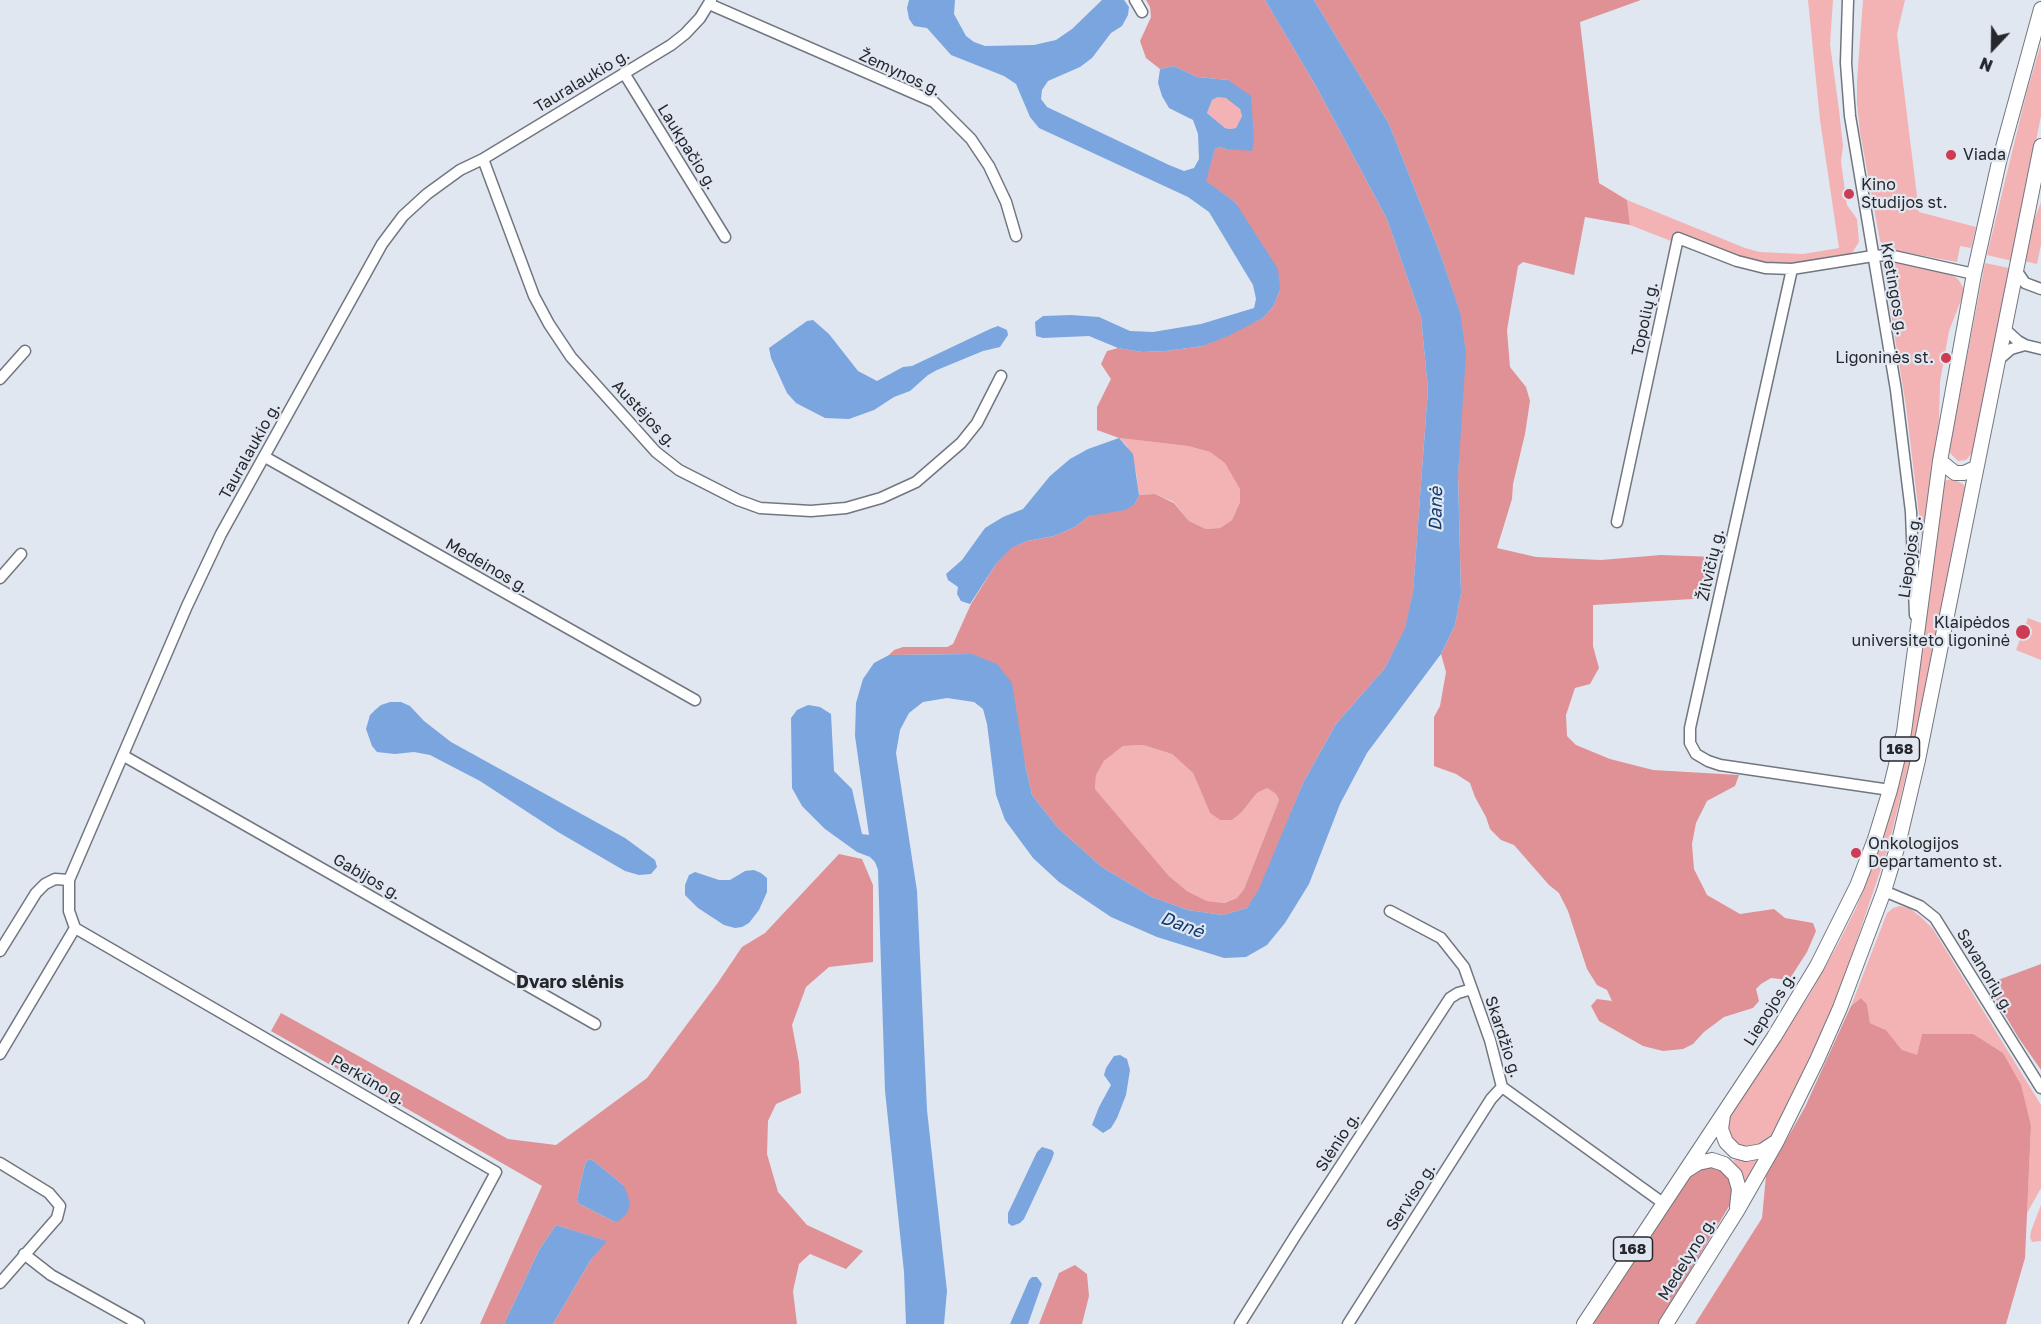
<!DOCTYPE html>
<meta charset="utf-8">
<style>
body{margin:0}
#map{position:relative;width:2041px;height:1324px;overflow:hidden;background:#e0e7f1;font-family:"Golos Text",sans-serif}
canvas{display:block}
.north{position:absolute;left:1963px;top:18px;width:60px;height:60px;-webkit-text-stroke:4px #e0e7f1;paint-order:stroke;rotate:202deg;font-size:16px;font-weight:700;line-height:24px;text-align:center;color:#25272b}
.north::after{content:'';display:block;margin:auto;width:21px;height:27px;background:#25272b;clip-path:polygon(50% 0,100% 100%,50% 72%,0 100%)}
</style>
<div id="map">
<canvas width="2041" height="1324"></canvas>
<div class="north">N</div>
</div>
<script>
const g = document.querySelector('canvas').getContext('2d');
g.lineJoin = 'round';
function fillPath(path, color) {
  g.fillStyle = color;
  g.fill(path, 'evenodd');
}
function shape(rows) {
  const path = new Path2D();
  for (const r of rows) {
    path.moveTo(r[0], r[1]);
    for (let i = 2; i < r.length; i += 2) path.lineTo(r[i], r[i + 1]);
  }
  return path;
}
function trace(path, color, width, dash) {
  g.strokeStyle = color;
  g.lineWidth = width;
  g.lineCap = dash ? 'butt' : 'round';
  g.setLineDash(dash || []);
  g.stroke(path);
}
function label(font, color, halo, rows, align = 'center') {
  g.font = font + ' "Golos Text",sans-serif';
  g.lineWidth = 4.5;
  g.setLineDash([]);
  g.textBaseline = 'middle';
  g.strokeStyle = halo;
  g.fillStyle = color;
  for (const [text, x, y, turn = 0] of rows) {
    g.save();
    g.translate(x, y);
    g.rotate((+turn || 0) * Math.PI / 180);
    g.textAlign = isNaN(turn) ? turn : align;
    if (halo) g.strokeText(text, 0, 0);
    g.fillText(text, 0, 0);
    g.restore();
  }
}
const green = shape([
 [1808,0,1833,0,1830,44,1839,110,1843,146,1841,162,1847,205,1857,219,1859,242,1852,253,1855,265,1795,273,1751,269,1727,263,1630,225,1627,200,1745,248,1759,252,1803,254,1839,248,1820,120],
 [1863,0,1905,0,1897,34,1919,212,1976,227,1971,248,1960,246,1957,262,1892,250,1885,247,1880,241,1860,132,1857,104,1857,81],
 [2041,44,2041,116,2012,261,1987,255,2027,91],
 [1218,97,1226,97,1240,109,1242,116,1236,128,1230,129,1225,128,1207,113,1212,100],
 [2041,202,2041,245,2037,264,2024,261,2029,233],
 [1893,262,1950,274,1958,279,1963,287,1963,295,1949,331,1940,382,1939,419,1922,540,1906,406,1884,270,1888,263],
 [1985,263,2009,268,1973,452,1966,460,1958,461,1949,452],
 [1119,438,1188,446,1210,452,1226,463,1240,488,1240,502,1232,520,1220,528,1206,529,1189,521,1174,502,1155,494,1139,495,1136,472,1127,446],
 [1947,480,1955,480,1963,484,1965,487,1915,739,1887,851,1842,984,1811,1056,1772,1137,1768,1142,1751,1149,1738,1146,1728,1137,1727,1119,1810,994,1838,944,1857,906,1880,847,1901,779,1912,726,1941,493,1943,482],
 [2028,618,2041,623,2041,660,2016,650],
 [1143,745,1172,754,1193,773,1210,813,1220,820,1232,820,1241,813,1257,793,1267,788,1276,794,1279,800,1244,889,1237,898,1223,903,1207,901,1187,891,1169,876,1095,789,1096,775,1104,761,1123,746],
 [1900,906,1909,908,1921,917,1933,929,2041,1105,2041,1188,2027,1213,2031,1126,1973,1034,1922,1034,1917,1056,1902,1050,1886,1030,1870,1023,1867,1004,1861,998,1851,1006,1887,913,1893,908],
 [1761,1157,1745,1185,1733,1160],
 [2041,1205,2041,1241,2032,1242,2030,1237,2031,1231]
]);
const forest = shape([
 [1146,0,1265,0,1316,86,1387,219,1421,317,1428,389,1413,593,1405,629,1385,668,1336,724,1303,783,1260,889,1247,908,1223,915,1188,910,1152,897,1102,867,1059,829,1032,795,1025,764,972,654,889,655,894,650,903,647,947,647,953,644,971,604,996,564,1010,548,1027,541,1054,536,1075,527,1089,516,1135,504,1139,495,1155,494,1174,503,1189,521,1206,529,1220,528,1232,520,1240,502,1240,489,1225,463,1210,452,1188,446,1119,438,1097,430,1097,407,1111,379,1101,364,1107,351,1118,348,1142,352,1166,351,1203,346,1263,318,1273,307,1280,290,1235,202,1205,181,1215,149,1220,147,1226,149,1254,140,1228,80,1197,77,1174,66,1160,69,1146,58,1140,41,1151,17,1150,7],
 [1143,745,1172,754,1193,773,1210,813,1220,820,1232,820,1241,813,1257,793,1267,788,1276,794,1279,800,1244,889,1237,898,1224,903,1207,901,1187,891,1169,876,1095,789,1096,775,1104,761,1123,746],
 [1314,0,1641,0,1580,22,1599,183,1627,200,1630,225,1585,217,1574,275,1523,262,1518,266,1507,330,1510,367,1526,387,1530,401,1525,434,1513,484,1512,499,1497,548,1536,557,1601,560,1661,555,1716,557,1712,587,1709,598,1593,605,1593,646,1599,668,1590,684,1575,688,1566,715,1567,736,1576,745,1610,759,1653,770,1739,775,1735,786,1707,801,1696,823,1692,844,1694,869,1707,895,1740,914,1774,909,1785,918,1813,923,1816,931,1807,952,1789,980,1771,978,1761,984,1756,989,1759,1001,1753,1008,1724,1017,1704,1032,1693,1044,1683,1049,1663,1051,1643,1046,1599,1021,1591,1006,1597,999,1612,1001,1607,990,1597,985,1587,969,1568,911,1559,893,1549,885,1514,845,1501,840,1490,829,1486,817,1475,797,1470,783,1456,774,1434,766,1434,717,1440,706,1446,672,1441,654,1455,625,1461,593,1458,475,1460,422,1460,313,1440,253,1389,124],
 [839,854,862,859,873,885,873,962,829,967,806,987,792,1025,799,1062,801,1093,776,1104,768,1121,767,1154,778,1192,807,1225,863,1251,846,1269,810,1254,799,1264,793,1291,797,1324,553,1324,590,1261,606,1241,556,1225,539,1250,504,1324,480,1324,542,1186,271,1031,281,1013,508,1139,556,1145,647,1078,717,984,742,947,765,933],
 [589,1159,594,1161,623,1185,615,1222,578,1203,577,1199,585,1164],
 [2041,964,2041,1070,2018,1037,1987,984],
 [1861,998,1867,1004,1870,1023,1886,1030,1902,1050,1917,1055,1922,1034,1973,1034,2003,1053,2021,1085,2031,1126,2025,1258,2006,1324,1695,1324,1762,1218,1766,1176,1805,1107,1851,1006],
 [1710,1165,1723,1169,1734,1186,1731,1203,1658,1324,1592,1324,1690,1175],
 [1075,1265,1087,1274,1089,1296,1082,1324,1039,1324,1059,1273]
]);
const water = shape([
 [909,0,955,0,954,14,966,36,974,42,985,46,1034,45,1056,40,1072,29,1102,0,1124,0,1129,7,1128,15,1122,26,1111,33,1092,58,1080,67,1048,81,1042,90,1041,99,1047,107,1169,165,1184,171,1194,168,1199,159,1198,134,1193,120,1169,108,1162,96,1158,83,1160,69,1174,66,1197,77,1228,80,1251,96,1254,140,1252,151,1226,149,1220,147,1215,149,1206,181,1235,202,1278,269,1280,290,1273,307,1263,318,1228,336,1203,346,1166,351,1142,352,1118,348,1089,336,1043,338,1036,336,1035,322,1043,316,1071,315,1099,317,1130,331,1153,332,1201,324,1244,311,1254,308,1256,299,1253,285,1209,212,1188,197,1039,128,1030,117,1016,84,1004,76,951,55,927,28,914,26,909,19,907,8],
 [1218,97,1226,98,1240,109,1242,116,1236,128,1230,129,1225,128,1207,113,1212,100],
 [1265,0,1314,0,1389,124,1440,253,1460,312,1466,354,1458,475,1461,593,1455,625,1441,654,1367,753,1340,804,1309,884,1285,923,1267,945,1246,957,1224,958,1157,937,1111,917,1059,882,1033,858,1005,820,996,795,987,724,983,709,974,702,947,698,923,702,909,713,900,730,896,753,917,891,927,1110,947,1291,944,1324,906,1324,904,1272,885,1091,878,870,875,862,870,857,857,852,825,829,802,806,792,788,791,718,797,710,808,705,820,707,831,714,834,771,852,789,862,834,869,835,855,736,856,703,863,679,874,663,889,655,972,654,997,664,1012,683,1025,764,1032,795,1059,829,1102,867,1152,897,1188,910,1223,915,1247,908,1259,889,1303,783,1336,724,1385,668,1405,628,1413,592,1428,389,1421,317,1387,219,1316,86],
 [813,320,829,334,858,371,877,381,903,367,912,366,990,329,998,326,1007,330,1008,335,1000,347,983,351,937,370,928,375,910,391,894,397,874,410,849,419,825,418,796,403,787,393,771,358,769,348,807,321],
 [1119,438,1133,454,1139,495,1135,504,1125,510,1089,516,1075,527,1054,536,1027,541,1011,548,996,564,970,604,961,601,957,594,958,587,948,580,946,574,962,560,985,528,1003,517,1023,509,1050,476,1070,459,1088,449],
 [390,702,401,702,410,706,424,721,451,742,625,838,655,860,657,867,651,874,639,875,625,871,558,832,480,781,430,755,414,752,395,754,377,752,372,746,366,729,370,715,375,710,381,705],
 [754,870,761,873,767,878,767,892,759,910,749,923,742,927,735,928,724,925,698,908,685,895,685,885,689,875,695,872,719,880,730,880,745,871],
 [1120,1055,1127,1059,1130,1070,1126,1095,1117,1118,1111,1128,1103,1133,1092,1125,1099,1107,1111,1085,1104,1075,1106,1068,1114,1056],
 [1042,1147,1052,1150,1054,1153,1052,1159,1024,1219,1020,1223,1012,1226,1008,1223,1008,1213,1037,1152],
 [589,1159,594,1161,623,1185,627,1193,630,1204,627,1213,619,1221,615,1222,578,1203,577,1199,585,1164],
 [556,1225,607,1241,590,1261,553,1324,504,1324,539,1250],
 [1032,1277,1037,1277,1042,1284,1028,1324,1010,1324,1029,1280]
]);
const minor = shape([
 [1135,0,1142,12],
 [1848,0,1846,63,1850,116,1896,390,1911,512,1915,615],
 [709,4,934,102,971,139,989,166,1006,202,1016,236],
 [624,73,725,237],
 [483,159,534,296,549,324,571,357,656,452,679,470,738,500,760,508,811,511,846,508,881,498,916,482,961,443,977,423,1001,376],
 [2016,270,2025,283,2041,289],
 [2004,326,2008,332,2018,341,2025,345,2041,349],
 [1997,361,2011,349,2025,345],
 [0,379,25,351],
 [265,457,695,700],
 [1617,522,1678,238,1737,261,1765,268,1792,269],
 [0,578,21,554],
 [124,756,595,1024],
 [1890,790,1720,765,1708,761,1696,754,1690,743,1690,728,1792,269,1873,256,1889,255,1974,274],
 [1884,891,1920,906,1935,918,2041,1088],
 [1390,911,1441,938,1464,967,1490,1040,1502,1087,1663,1203],
 [75,928,496,1172,414,1324],
 [0,951,36,893,45,884,55,879,69,880],
 [0,1054,75,928,69,911,69,880,187,606,221,534,382,244,403,216,427,194,460,170,483,159,671,45,685,34,700,18,711,0],
 [0,1163,49,1193,60,1206,57,1218,0,1283],
 [24,1254,51,1275,139,1324],
 [1240,1324,1297,1233,1450,998,1458,993,1472,989],
 [1348,1324,1491,1099,1502,1087]
]);
const major = shape([
 [1940,461,1955,473,1964,473,1975,468],
 [1723,1115,1721,1129,1726,1142,1735,1151,1746,1154,1762,1151,1774,1143],
 [1687,1170,1698,1163,1712,1160,1724,1164,1735,1175,1739,1189,1737,1207],
 [1584,1324,1774,1037,1817,966,1857,886,1875,839,1890,790,1904,732,1940,461,1974,274,1999,162,2041,9],
 [1666,1324,1737,1211,1777,1141,1817,1060,1840,1008,1884,891,1898,845,1918,760,2041,146]
]);
const markers = [
 [1951,155,6,"#cc3c52"],
 [1849,194,6,"#cc3c52"],
 [1946,358,6,"#cc3c52"],
 [2023,632,8,"#cc3c52"],
 [1856,853,6,"#cc3c52"]
];
const shields = [
 [1900,749,39],
 [1633,1249,39]
];
const shieldNames = [
 ["168",1900,749],
 ["168",1633,1249]
];
const streetNames = [
 ["Žemynos g.",900,73,25],
 ["Tauralaukio g.",582,81,-31],
 ["Laukpačio g.",687,147,58],
 ["Kretingos g.",1894,289,80],
 ["Topolių g.",1645,319,-78],
 ["Austėjos g.",644,414,47],
 ["Tauralaukio g.",250,451,-61],
 ["Liepojos g.",1910,557,-82],
 ["Žilvičių g.",1711,565,-77],
 ["Medeinos g.",487,566,30],
 ["Gabijos g.",367,877,30],
 ["Savanorių g.",1985,971,59],
 ["Liepojos g.",1770,1009,-58],
 ["Skardžio g.",1503,1037,72],
 ["Perkūno g.",368,1080,30],
 ["Slėnio g.",1338,1142,-57],
 ["Serviso g.",1411,1197,-57],
 ["Medelyno g.",1687,1259,-58]
];
const poiNames = [
 ["Viada",1963,155],
 ["Kino",1861,185],
 ["Studijos st.",1861,203],
 ["Ligoninės st.",1934,358,"right"],
 ["Klaipėdos",2010,623,"right"],
 ["universiteto ligoninė",2010,641,"right"],
 ["Onkologijos",1868,844],
 ["Departamento st.",1868,862]
];
const waterNames = [
 ["Danė",1436,509,-89],
 ["Danė",1182,925,21]
];
const neighbourhoodNames = [
 ["Dvaro slėnis",570,982]
];
fillPath(green, '#f3b2b4');
fillPath(forest, '#e09195');
fillPath(water, '#7aa5df');
trace(minor, '#71777f', 13);
trace(major, '#71777f', 16);
trace(minor, '#fff', 10);
trace(major, '#fff', 14);
for (const [x, y, r, color] of markers) {
  const dot = new Path2D();
  dot.arc(x, y, r, 0, 2 * Math.PI);
  g.fillStyle = color;
  g.fill(dot);
  trace(dot, '#e0e7f1', 2);
}
for (const [x, y, w] of shields) {
  const box = new Path2D();
  box.roundRect(x - w / 2, y - 12, w, 24, 4.5);
  g.fillStyle = '#e0e7f1';
  g.fill(box);
  trace(box, '#25272b', 1.5);
}
label('bold 15px', '#25272b', null, shieldNames);
label('16px', '#25272b', '#e0e7f1', streetNames);
label('16px', '#25272b', '#e0e7f1', poiNames, 'left');
label('italic 18px', '#113b6f', '#e0e7f1', waterNames);
label('bold 18px', '#25272b', '#e0e7f1', neighbourhoodNames);
</script>
